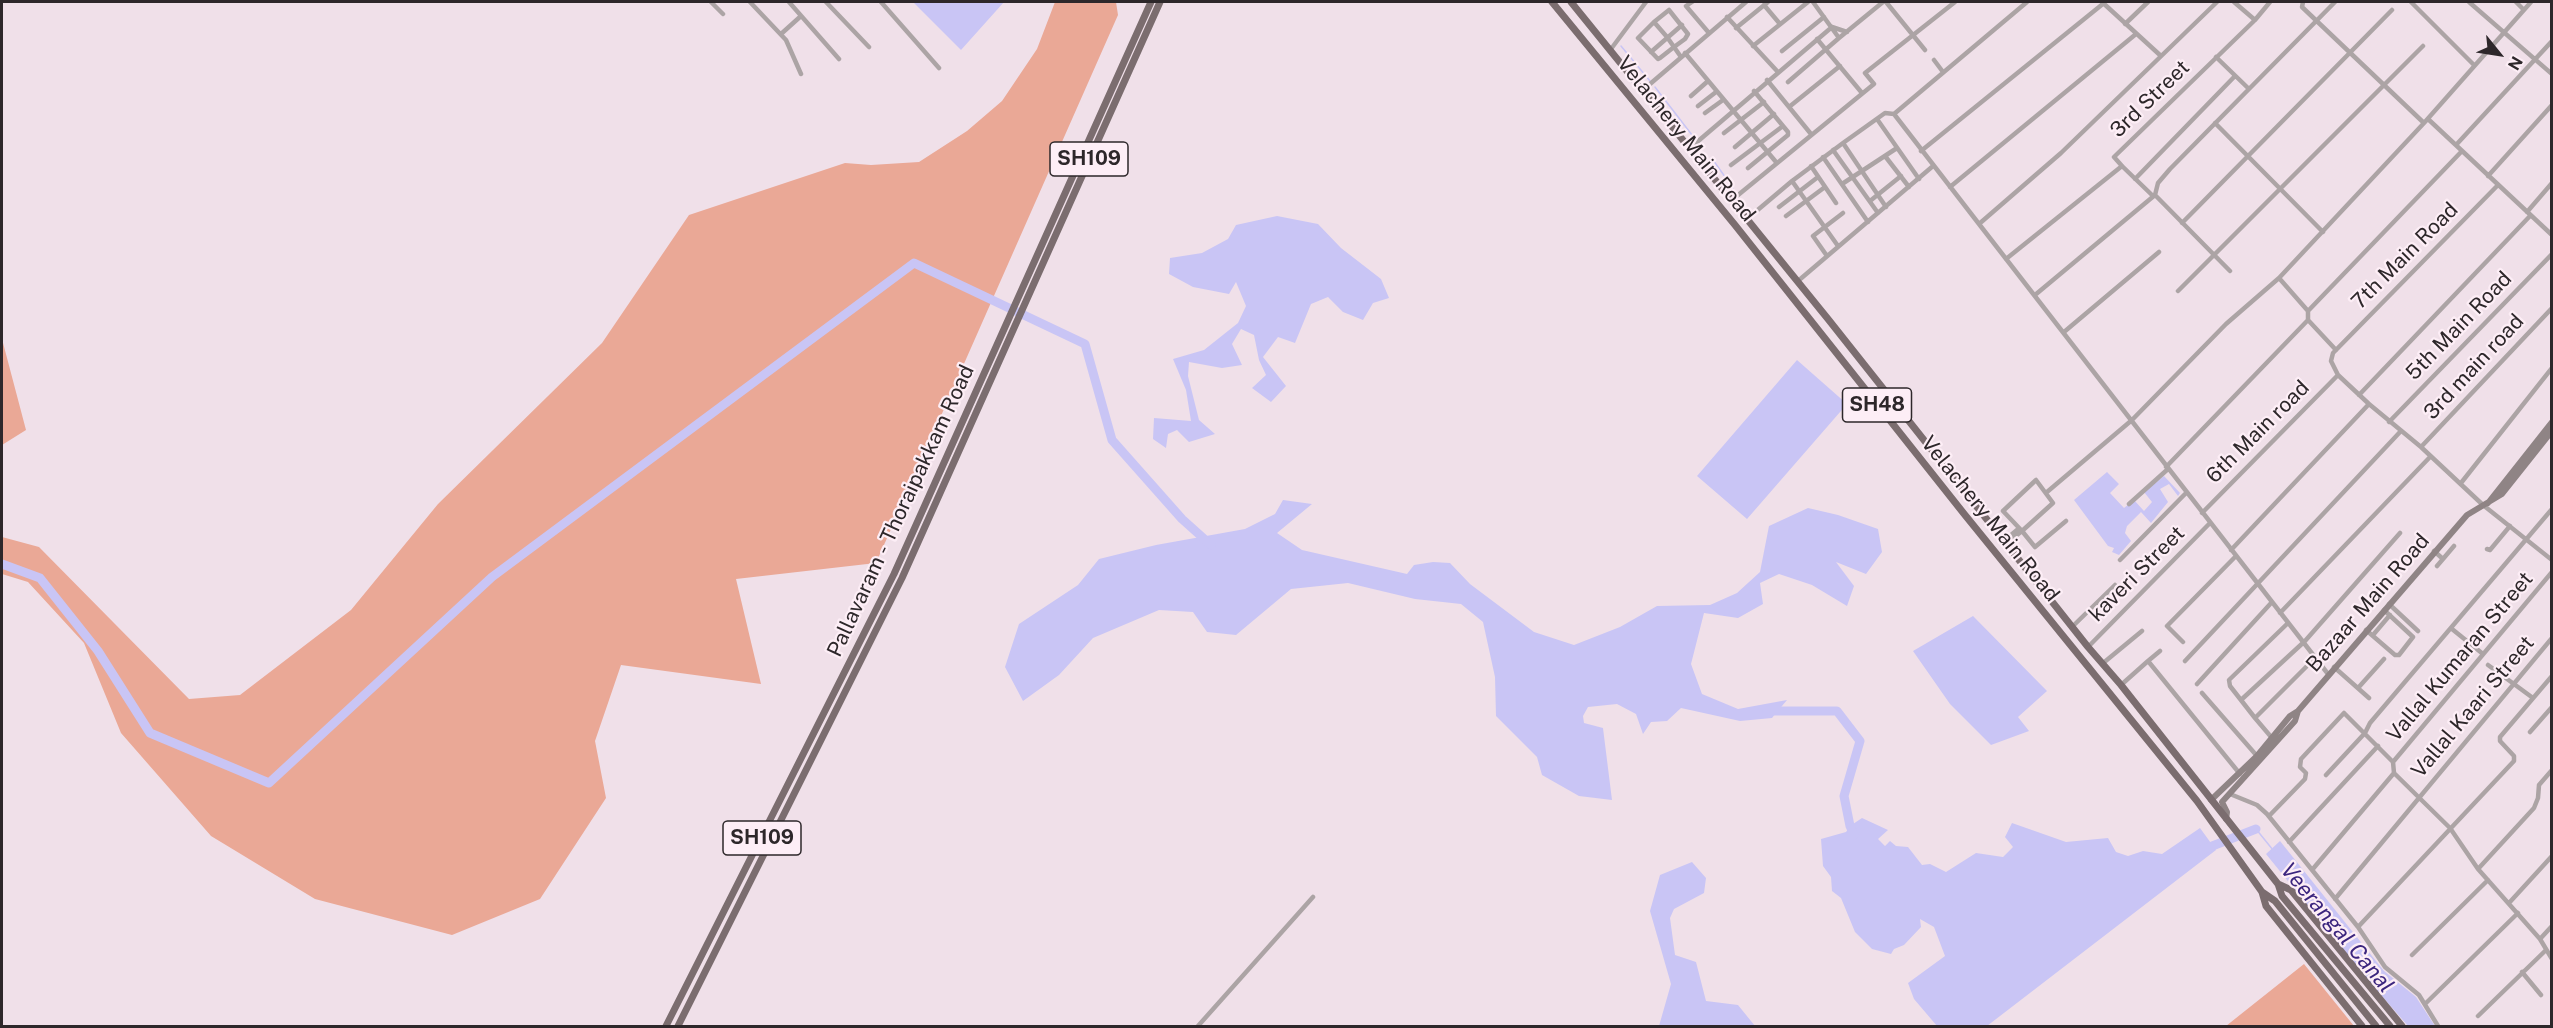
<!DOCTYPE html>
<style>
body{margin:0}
#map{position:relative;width:2553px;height:1028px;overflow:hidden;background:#f0e0e9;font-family:"Public Sans",sans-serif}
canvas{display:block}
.frame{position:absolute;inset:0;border:3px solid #2d272a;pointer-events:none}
.north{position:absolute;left:2469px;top:24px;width:60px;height:60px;-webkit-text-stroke:4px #fdeef6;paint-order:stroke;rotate:120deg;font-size:16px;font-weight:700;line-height:24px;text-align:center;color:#2d272a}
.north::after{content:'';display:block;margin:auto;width:21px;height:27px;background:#2d272a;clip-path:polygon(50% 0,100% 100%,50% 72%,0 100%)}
</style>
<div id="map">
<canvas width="2553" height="1028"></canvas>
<div class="frame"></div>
<div class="north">N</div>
</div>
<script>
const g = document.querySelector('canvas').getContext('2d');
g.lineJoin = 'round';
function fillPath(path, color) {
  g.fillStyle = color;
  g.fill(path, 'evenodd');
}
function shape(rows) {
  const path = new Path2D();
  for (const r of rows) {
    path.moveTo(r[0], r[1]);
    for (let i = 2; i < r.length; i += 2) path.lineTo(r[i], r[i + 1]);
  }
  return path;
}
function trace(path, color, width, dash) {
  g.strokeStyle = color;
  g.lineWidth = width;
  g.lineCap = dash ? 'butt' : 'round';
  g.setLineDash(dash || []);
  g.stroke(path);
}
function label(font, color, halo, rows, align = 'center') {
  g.font = font + ' "Public Sans",sans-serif';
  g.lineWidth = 4.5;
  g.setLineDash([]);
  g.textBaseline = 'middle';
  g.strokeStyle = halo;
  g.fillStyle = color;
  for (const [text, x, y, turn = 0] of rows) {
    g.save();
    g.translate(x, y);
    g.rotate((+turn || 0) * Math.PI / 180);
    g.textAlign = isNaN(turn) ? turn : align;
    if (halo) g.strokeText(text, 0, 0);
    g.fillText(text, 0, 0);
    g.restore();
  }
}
const green = shape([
 [1055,2,1116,2,1118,15,876,563,736,579,761,684,621,665,595,741,606,798,540,899,452,935,315,899,211,836,121,733,84,643,28,582,2,574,2,537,39,547,189,699,240,695,351,610,438,504,602,343,689,215,845,163,871,165,919,162,967,131,1002,101,1037,49],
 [2,339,26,430,2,445],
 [2304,964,2354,1026,2226,1026]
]);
const water = shape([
 [913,2,1004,2,961,50],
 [1277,216,1318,224,1341,248,1381,279,1389,298,1373,303,1363,320,1343,312,1328,297,1311,304,1295,343,1278,337,1263,357,1286,386,1271,402,1252,388,1266,375,1259,360,1254,335,1241,329,1232,344,1242,365,1222,368,1189,362,1188,376,1199,420,1215,434,1189,442,1177,430,1168,434,1166,448,1153,439,1154,418,1191,421,1186,390,1173,359,1204,350,1238,323,1246,306,1236,282,1229,294,1193,287,1169,274,1170,258,1202,253,1228,239,1236,225],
 [1797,360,1847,404,1747,519,1697,476],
 [2107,472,2119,484,2110,493,2124,508,2134,500,2144,511,2152,502,2144,492,2164,476,2180,493,2178,496,2169,484,2160,489,2168,502,2151,523,2141,512,2127,526,2125,533,2131,541,2119,555,2112,552,2114,548,2108,546,2074,500],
 [1283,500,1312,504,1277,533,1302,550,1407,574,1414,565,1433,562,1450,563,1470,584,1534,632,1574,645,1620,627,1657,606,1710,605,1737,593,1760,572,1769,526,1808,508,1838,515,1878,529,1882,552,1866,574,1836,562,1854,586,1847,606,1812,585,1779,574,1760,583,1763,604,1738,618,1704,613,1691,664,1702,694,1738,709,1787,700,1772,718,1740,721,1681,708,1667,721,1651,722,1643,734,1636,714,1617,704,1588,707,1583,716,1584,723,1603,728,1612,800,1579,796,1542,775,1537,757,1496,716,1495,677,1483,622,1461,604,1415,599,1348,583,1291,589,1236,635,1207,632,1193,612,1159,610,1093,638,1059,675,1023,701,1005,667,1019,624,1078,585,1099,559,1156,545,1245,529,1275,514],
 [1973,616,2047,691,2018,717,2029,731,1991,745,1950,704,1913,651],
 [1862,818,1888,830,1878,839,1885,846,1890,841,1896,846,1908,847,1922,865,1930,864,1946,872,1976,853,2003,857,2013,847,2005,837,2012,823,2066,842,2108,838,2116,852,2128,856,2143,851,2162,854,2200,828,2216,850,1987,1026,1937,1026,1914,999,1908,983,1945,956,1934,927,1920,919,1921,927,1904,945,1894,949,1891,954,1872,949,1855,932,1841,898,1832,891,1831,877,1823,866,1821,839,1846,832,1850,826],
 [2280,841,2384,971,2416,997,2435,1026,2408,1026,2368,980,2266,854],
 [1692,862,1706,878,1704,893,1674,909,1670,918,1675,955,1696,962,1706,1001,1738,1005,1755,1026,1659,1026,1671,984,1650,911,1660,875]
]);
const stream = shape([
 [1621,46,1650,81],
 [1655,87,1692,135],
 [1713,160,1733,188],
 [2256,829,2273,850]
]);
const river = shape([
 [2,564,40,578,98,651,150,733,269,783,492,577,914,263,1085,344,1112,440,1182,519,1211,545],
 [1767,711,1837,711,1860,741,1844,796,1850,826,1854,835],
 [2202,850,2256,829]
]);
const street = shape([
 [711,2,723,14],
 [750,2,786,40,801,74],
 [789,2,839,59],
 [826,2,869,47],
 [881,2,939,68],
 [1692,2,1686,6,1709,33],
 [1813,2,1839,38,1883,2],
 [1886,2,1925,50],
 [2102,2,2161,56],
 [2217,2,2061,153,1979,224,2328,674],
 [2234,2,2255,20],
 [2303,2,2302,7,2424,123,2531,2],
 [2411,2,2474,65],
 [2469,2,2552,74],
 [2516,2,2523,9],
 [1764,5,1780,24],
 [1727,17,1777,71],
 [1654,22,1638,38,1658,59,1660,58,1674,47,1685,39,1688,34,1669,10,1654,22,1667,37,1681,57],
 [2125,24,2148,2],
 [1832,27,1847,32],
 [1736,28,1768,2],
 [781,34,801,16],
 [1817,39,1862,93],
 [1753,46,1808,2],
 [1611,49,1646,2],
 [1782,51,1824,17],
 [1651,52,1682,25],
 [1685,53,1776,162],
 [2216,57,2249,89,2335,2],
 [1934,60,1943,72],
 [1767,80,1811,134],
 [1788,82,1839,38],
 [1643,90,1746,2],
 [1691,96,1708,81],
 [1698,106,1716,92],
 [1789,107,1840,66],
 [1705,113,1723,100],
 [1894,114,2027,2],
 [1894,114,1979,224],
 [1877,119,1919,179],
 [2428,119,2552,235],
 [2215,123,2323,232],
 [1724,133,1764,102],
 [1843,143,1886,207],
 [2456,145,2552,41],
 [1735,147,1774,114],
 [1690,148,1832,27],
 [1833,150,1878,213],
 [1921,151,2104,3],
 [1885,156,1909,187],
 [1823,157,1868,222],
 [1731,165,1783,126],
 [1811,166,1836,203],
 [2122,166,2153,196],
 [1748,168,1788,135,1788,132,1754,91],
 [2488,176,2552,105],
 [2135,179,2235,76],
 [1792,181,1838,246],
 [1842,184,1897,148],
 [2498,185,2333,353,2331,361,2338,375,2369,404,2421,447,2483,505,2552,560],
 [1950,187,2136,34],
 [2155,195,2230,271],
 [1732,200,1874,84,1865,73,1955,2],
 [1870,201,1901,176],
 [1779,207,1818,177],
 [2527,212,2552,183],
 [1786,216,1825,187],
 [1747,219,1792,181,1843,143,1885,113,1894,114],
 [2182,223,2392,10],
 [1827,256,1813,236,1843,213],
 [2006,259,2122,166,2114,157,2255,20,2270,2],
 [2279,278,2424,123],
 [1798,281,1933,166],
 [2178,291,2423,46],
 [2035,295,2155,195,2158,183,2170,169,2249,89],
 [2064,332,2159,252],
 [2336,350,2308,320,2308,311,2462,151],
 [2359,395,2530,216],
 [2389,422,2552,254],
 [2421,447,2552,308],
 [2166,467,2308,320],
 [2461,483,2552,368],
 [2047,492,2132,420,2226,324,2279,278,2308,311],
 [2129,504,2168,469],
 [2202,513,2338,375],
 [2005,540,2017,530],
 [2007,543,2022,531,2053,503,2036,480,2003,511,2022,531,2035,547,2066,521],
 [2487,549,2490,550,2510,526],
 [2231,550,2369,404],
 [2434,551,2443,559,2437,566],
 [2443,559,2454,546],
 [2120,560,2186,493],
 [2389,604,2418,631],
 [2280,613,2430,457],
 [2288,623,2229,680,2230,686,2255,718,2315,658],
 [2072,627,2115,585],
 [2452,629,2483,654],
 [2366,630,2395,655,2399,655,2413,637,2384,610],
 [2373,635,2390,615],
 [2183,642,2167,626,2236,556],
 [2088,647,2210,523],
 [2148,661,2160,651],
 [2185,661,2400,432],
 [2102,664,2142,631],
 [2488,665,2533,698],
 [2334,667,2369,698],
 [2197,684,2272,602],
 [2121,685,2148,661,2240,774],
 [2358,688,2384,659],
 [2202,693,2257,756],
 [2241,700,2305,641,2400,533],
 [2255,718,2272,738],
 [2530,732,2552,707],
 [2393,762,2552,572],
 [2326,775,2365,733,2370,723,2552,509],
 [2230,794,2257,805,2267,814,2358,927,2385,967,2419,995,2438,1026],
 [2269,816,2305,779,2306,773,2300,767,2301,759,2344,713,2393,762,2394,773,2450,828,2478,869,2540,939,2552,959],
 [2289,842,2378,746],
 [2478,869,2534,808,2538,798,2539,785,2552,770],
 [2312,870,2394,773],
 [2335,899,2552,638],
 [2509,903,2552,856],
 [2358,927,2514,761,2514,756,2500,741,2500,737,2552,676],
 [2540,939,2552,926],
 [2412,955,2488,880],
 [2522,972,2541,995],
 [2425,1004,2518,913],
 [2478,1016,2545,951],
 [1198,1026,1313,897]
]);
const secondary = shape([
 [2488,503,2552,422],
 [2211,800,2257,756,2290,716,2298,711,2467,515,2502,494,2552,431],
 [2226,819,2227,812,2222,802,2295,721,2298,711]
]);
const primary = shape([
 [1552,2,1735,225,1965,515,2197,801,2262,892,2266,906,2362,1026],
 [1571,2,1828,319,2088,647,2121,685,2278,884,2282,896,2390,1026],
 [2278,884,2291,890,2402,1026],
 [2262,892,2275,901,2376,1026],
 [666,1026,894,574,1151,2],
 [678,1026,902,578,1160,2]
]);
const shields = [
 [1089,159,78],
 [1877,405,69],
 [762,838,78]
];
const shieldNames = [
 ["SH109",1089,159],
 ["SH48",1877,405],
 ["SH109",762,838]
];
const streetNames = [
 ["3rd Street",2150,99,-44],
 ["Velachery Main Road",1686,139,51],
 ["7th Main Road",2405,256,-45],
 ["5th Main Road",2459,326,-46],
 ["3rd main road",2474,367,-47],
 ["6th Main road",2258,432,-45],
 ["Pallavaram - Thoraipakkam Road",901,511,-65],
 ["Velachery Main Road",1990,519,51],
 ["kaveri Street",2137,574,-45],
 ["Bazaar Main Road",2368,603,-49],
 ["Vallal Kumaran Street",2460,657,-50],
 ["Vallal Kaari Street",2473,707,-50]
];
const waterNames = [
 ["Veerangal Canal",2337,928,50]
];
fillPath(green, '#eaa896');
fillPath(water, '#c9c5f5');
trace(stream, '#c9c5f5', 1.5);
trace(river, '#c9c5f5', 9);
trace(street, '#aca4a5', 4.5);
trace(secondary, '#8f8485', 6);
trace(primary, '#7b6d6f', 7);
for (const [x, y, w] of shields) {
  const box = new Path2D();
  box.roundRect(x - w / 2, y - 17, w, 34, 4.5);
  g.fillStyle = '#fdeef6';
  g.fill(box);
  trace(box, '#2d272a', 1.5);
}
label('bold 20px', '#2d272a', null, shieldNames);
label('21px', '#2d272a', '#fdeef6', streetNames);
label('italic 22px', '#3b257e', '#fdeef6', waterNames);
</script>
